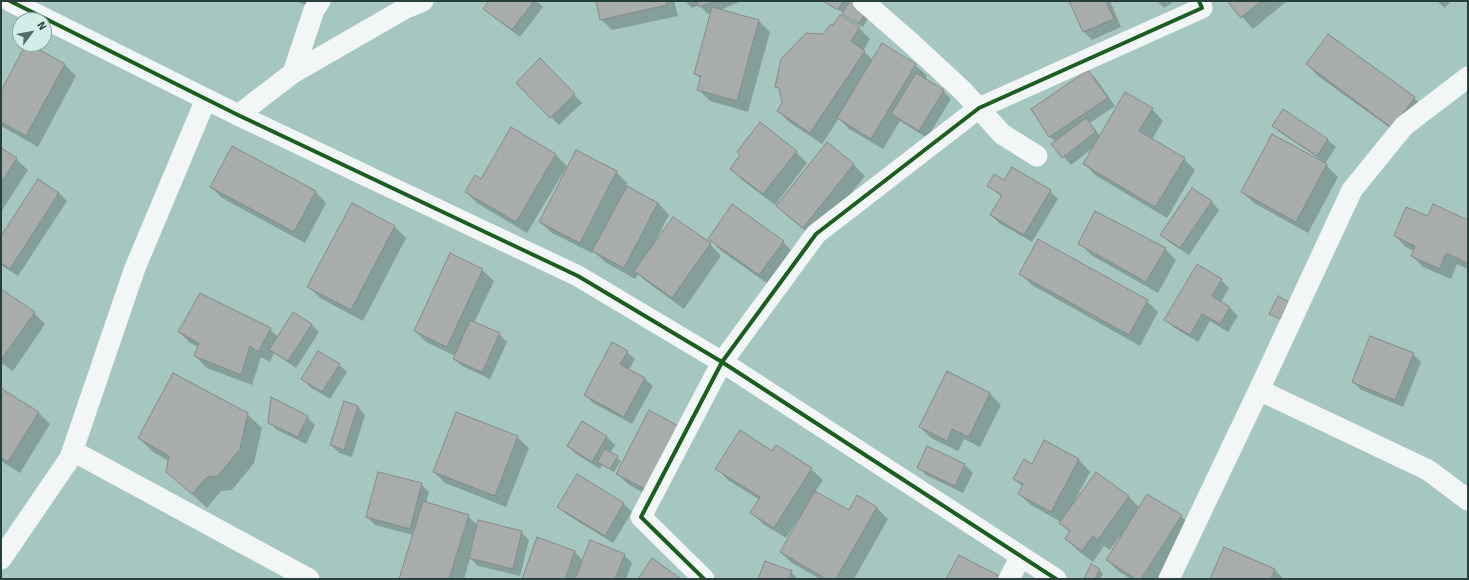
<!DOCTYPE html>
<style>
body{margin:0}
#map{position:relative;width:1469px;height:580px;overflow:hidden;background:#a6c6c0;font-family:Signika,sans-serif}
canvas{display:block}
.frame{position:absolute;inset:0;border:2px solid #27403c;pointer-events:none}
.north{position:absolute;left:12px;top:12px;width:40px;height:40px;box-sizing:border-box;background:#d1eee8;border:1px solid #8da8a3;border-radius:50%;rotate:58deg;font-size:11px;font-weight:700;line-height:16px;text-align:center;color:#27403c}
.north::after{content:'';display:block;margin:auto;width:14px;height:18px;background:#536f6a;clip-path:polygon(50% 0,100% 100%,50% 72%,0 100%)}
</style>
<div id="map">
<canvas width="1469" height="580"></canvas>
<div class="frame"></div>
<div class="north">N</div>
</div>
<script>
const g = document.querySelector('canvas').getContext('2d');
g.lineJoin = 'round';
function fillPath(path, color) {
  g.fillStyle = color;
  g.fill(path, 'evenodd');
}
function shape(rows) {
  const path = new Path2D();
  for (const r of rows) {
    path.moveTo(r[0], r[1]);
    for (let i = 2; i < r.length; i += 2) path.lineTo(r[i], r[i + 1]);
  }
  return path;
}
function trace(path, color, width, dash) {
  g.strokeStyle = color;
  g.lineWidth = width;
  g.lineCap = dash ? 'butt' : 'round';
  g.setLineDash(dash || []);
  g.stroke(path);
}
const shadow = shape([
 [296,1,313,1,310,7],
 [490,1,536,1,543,7,520,37,492,16,485,9],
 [597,1,674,1,678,16,612,30,601,19],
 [685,1,742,1,720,10,758,20,770,32,748,112,710,101,698,89,701,79,696,74,712,13,708,14,699,5,692,8],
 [823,1,850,1,867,11,870,15,863,27,847,17,842,12],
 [1070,1,1110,1,1121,27,1092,40,1084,32],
 [1157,1,1175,1,1164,8],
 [1228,1,1287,1,1253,29],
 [1437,1,1451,1,1445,8],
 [859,28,870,39,863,51,873,60,915,65,927,76,925,80,943,91,951,99,927,138,900,121,883,149,849,129,839,118,822,144,789,122,778,111,783,103,780,90,777,87,824,35],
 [1307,64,1414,98,1425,109,1404,138,1318,76],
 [65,65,76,76,38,147,1,126,1,93],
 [548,68,582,103,559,125,517,83],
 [1088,71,1096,79,1115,106,1090,123,1100,136,1152,109,1163,121,1152,139,1184,159,1195,170,1167,218,1095,175,1084,163,1093,148,1071,165,1053,144,1056,142,1050,137,1032,110],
 [1283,110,1328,140,1336,147,1325,164,1338,177,1308,233,1254,203,1242,192,1324,162,1281,133,1273,125],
 [1,149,16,159,28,170,1,212],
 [796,152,807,163,775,205,742,180,731,168],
 [555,154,567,166,527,233,477,203,466,192],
 [853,164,865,176,815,238,788,217,777,206],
 [1013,168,1050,191,1058,199,1032,242,999,223,991,215,1002,197,988,186,1005,181],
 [616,172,627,183,626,186,658,203,669,215,655,242,710,244,721,256,684,309,647,282,638,274,635,279,605,262,593,251,592,253,552,233,540,222],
 [39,180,59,193,67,201,18,276,1,265,1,238],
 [211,187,315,191,326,203,305,243,222,198],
 [1192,189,1212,202,1219,210,1189,255,1169,242,1161,234],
 [352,204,395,227,406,238,363,321,320,298,309,287],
 [1428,218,1468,221,1468,269,1457,264,1451,279,1423,267,1412,256,1414,251,1406,247,1395,236],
 [709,238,783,242,794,253,771,286,720,250],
 [1080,243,1165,249,1176,260,1158,293,1091,255],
 [482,270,494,281,474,323,499,334,507,342,490,379,462,366,454,359,455,356,426,342,415,331],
 [1020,274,1147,301,1158,312,1140,346,1032,285],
 [1221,280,1229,288,1221,302,1230,308,1238,316,1228,332,1210,321,1198,342,1173,327,1165,319],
 [1,290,34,313,45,324,13,371,1,363],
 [311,324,319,332,296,368,274,353,270,362,261,357,252,385,207,368,195,356,199,347,190,343,179,332,270,329,278,337],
 [627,352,635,359,629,370,645,379,653,386,632,424,593,403,585,395],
 [1413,354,1421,362,1403,407,1361,390,1353,382],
 [339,365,347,372,330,399,310,387,302,379],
 [3,390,39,413,50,424,20,473,1,461,1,393],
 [990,394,1001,405,980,447,964,439,958,451,931,438,920,427],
 [358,407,365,415,352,457,339,453,331,445],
 [649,412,661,502,629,485,617,474],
 [247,414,262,428,254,463,232,490,221,491,207,508,167,471,169,461,153,452,139,438],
 [307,417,315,425,306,444,277,430,269,422],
 [583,422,607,437,615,445,610,453,621,461,614,472,602,465,600,469,576,454,568,446],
 [517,437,529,448,506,507,445,483,434,472],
 [1045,442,1079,460,1090,472,1074,502,1075,503,1096,473,1129,497,1140,508,1181,516,1192,527,1159,579,1131,579,1118,571,1107,560,1121,538,1119,537,1110,550,1104,546,1093,562,1077,550,1066,539,1070,533,1061,522,1031,505,1019,494,1023,487,1014,479,1032,465],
 [927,447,965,465,973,473,963,493,926,475,918,467],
 [772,452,811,469,823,480,815,492,849,511,858,497,877,508,888,519,854,579,820,579,792,563,781,552,801,517,800,516,786,538,763,524,752,513,760,500,728,480,717,468],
 [577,476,624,504,632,512,613,543,566,514,558,507],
 [421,484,429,492,426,503,468,516,478,526,521,532,529,540,520,576,478,566,470,558,464,579,401,579,413,535,375,525,367,517],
 [1225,548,1275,570,1284,579,1211,579],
 [575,552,583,561,624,555,632,563,626,579,523,579],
 [1099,570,1103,574,1100,579,1085,579],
 [791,572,798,579,759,579]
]);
const building = shape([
 [489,1,534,1,512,30,483,9,489,1],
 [596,1,666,1,667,5,600,20,596,1],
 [697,1,715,1,699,7,697,1],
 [823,1,843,1,838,10,823,1],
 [850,1,867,10,859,24,842,14,850,1],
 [1069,1,1106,1,1114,19,1083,32,1069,1],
 [1227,1,1261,1,1241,18,1227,1],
 [712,7,759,20,737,101,697,90,701,76,694,74,712,7],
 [840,15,860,27,851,41,865,51,810,133,777,111,782,103,779,88,775,87,781,59,806,33,823,34,831,24,833,25,840,15],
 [1328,34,1415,97,1392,128,1306,64,1328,34],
 [882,43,916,64,871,139,837,118,882,43],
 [26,44,29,44,65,64,26,136,1,122,1,91,26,44],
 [540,58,575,94,550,118,516,83,540,58],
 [1088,70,1108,98,1049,137,1031,109,1088,70],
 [916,73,944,90,919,131,891,114,916,73],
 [1125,92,1153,108,1139,131,1185,158,1155,207,1083,164,1125,92],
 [1283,109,1328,139,1317,156,1272,126,1283,109],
 [1086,118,1096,132,1062,158,1051,144,1086,118],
 [760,122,797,151,763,194,730,169,740,155,737,152,760,122],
 [511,127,556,154,516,222,465,192,475,175,481,179,511,127],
 [1272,134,1327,164,1296,222,1241,192,1272,134],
 [827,142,854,164,803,228,776,206,827,142],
 [232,146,316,191,294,232,210,187,232,146],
 [1,148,17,158,1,183,1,148],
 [576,150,617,171,580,243,539,222,576,150],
 [1012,167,1051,190,1024,235,990,215,1002,195,987,186,994,174,1004,180,1012,167],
 [38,179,59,193,10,269,1,263,1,236,38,179],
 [627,186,658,203,624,268,592,251,627,186],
 [1192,188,1212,201,1180,248,1160,235,1192,188],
 [352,203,395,226,351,310,307,287,352,203],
 [732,204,784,241,759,275,708,239,732,204],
 [1433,204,1468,220,1468,260,1467,263,1446,253,1440,269,1411,256,1415,246,1394,236,1406,207,1428,216,1433,204],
 [1095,211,1166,248,1146,282,1078,244,1095,211],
 [673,217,711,243,672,298,634,271,673,217],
 [1038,239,1148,300,1129,335,1019,274,1038,239],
 [450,253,483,269,447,347,414,331,450,253],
 [1197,264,1222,279,1212,296,1230,307,1220,324,1202,314,1190,335,1164,320,1197,264],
 [1,289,35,312,1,360,1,289],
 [200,293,271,328,258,352,250,346,241,375,194,356,199,343,178,332,200,293],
 [1278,296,1289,302,1280,319,1269,314,1278,296],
 [293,312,312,324,288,361,269,350,293,312],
 [470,320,500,333,482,372,453,359,470,320],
 [1370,336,1414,353,1395,400,1352,382,1370,336],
 [612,342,628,351,620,364,645,378,624,417,584,395,612,342],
 [318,351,340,364,322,392,301,379,318,351],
 [947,371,990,393,969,437,952,429,947,441,919,427,947,371],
 [173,373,248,413,240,449,218,476,207,477,192,494,166,472,169,456,138,438,173,373],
 [2,389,39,412,8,462,1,458,1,391,2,389],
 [271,397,308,416,298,437,268,423,271,397],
 [344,401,358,406,344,450,330,445,344,401],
 [649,410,682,428,649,491,616,474,649,410],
 [456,412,518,436,495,496,433,472,456,412],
 [582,421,607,436,592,462,567,446,582,421],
 [740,430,772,451,776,445,812,468,774,528,750,513,760,497,715,469,740,430],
 [1044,440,1079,459,1051,512,1018,494,1023,484,1013,479,1024,459,1032,464,1044,440],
 [927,446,965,464,955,486,917,468,927,446],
 [605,449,618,456,610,469,597,462,605,449],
 [378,472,422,483,410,529,366,517,378,472],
 [1096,472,1129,496,1098,540,1093,536,1082,551,1065,539,1070,531,1059,523,1096,472],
 [577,474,624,503,605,536,557,507,577,474],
 [815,491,849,510,857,495,877,507,836,579,826,579,780,552,815,491],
 [1147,494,1182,515,1141,579,1136,579,1106,560,1147,494],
 [423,501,469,515,449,579,399,579,423,501],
 [478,520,522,531,513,569,469,558,478,520],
 [537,537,575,551,565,579,522,579,537,537],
 [590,540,625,554,615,579,575,579,590,540],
 [1224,547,1275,569,1271,579,1210,579,1224,547],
 [959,555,1001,577,1000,579,946,579,959,555],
 [652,558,681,579,638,579,652,558],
 [765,561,792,571,789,579,758,579,765,561],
 [1091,564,1100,569,1095,579,1084,579,1091,564]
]);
const street = shape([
 [10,1,238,115,578,276,722,362,1056,579],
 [863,1,910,42,963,91,1002,134,1037,156],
 [293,73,314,10,320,1],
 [238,115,293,73,406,8,423,1],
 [1259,390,1428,470,1468,500],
 [73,451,309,579],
 [1,559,70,458,135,268,206,99],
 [704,579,641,517,722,362,816,234,979,108,1202,8,1199,1],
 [1009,579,1021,556],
 [1169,579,1259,390,1352,190,1404,126,1468,77]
]);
const cycleway = shape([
 [10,1,238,115,578,276,722,362,1056,579],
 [704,579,641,517,722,362,816,234,979,108,1202,8,1199,1]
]);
fillPath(shadow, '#0003');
fillPath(building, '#a8adac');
trace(building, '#848a8a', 1);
trace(street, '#f2f6f6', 21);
trace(cycleway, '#1b5e20', 4);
</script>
